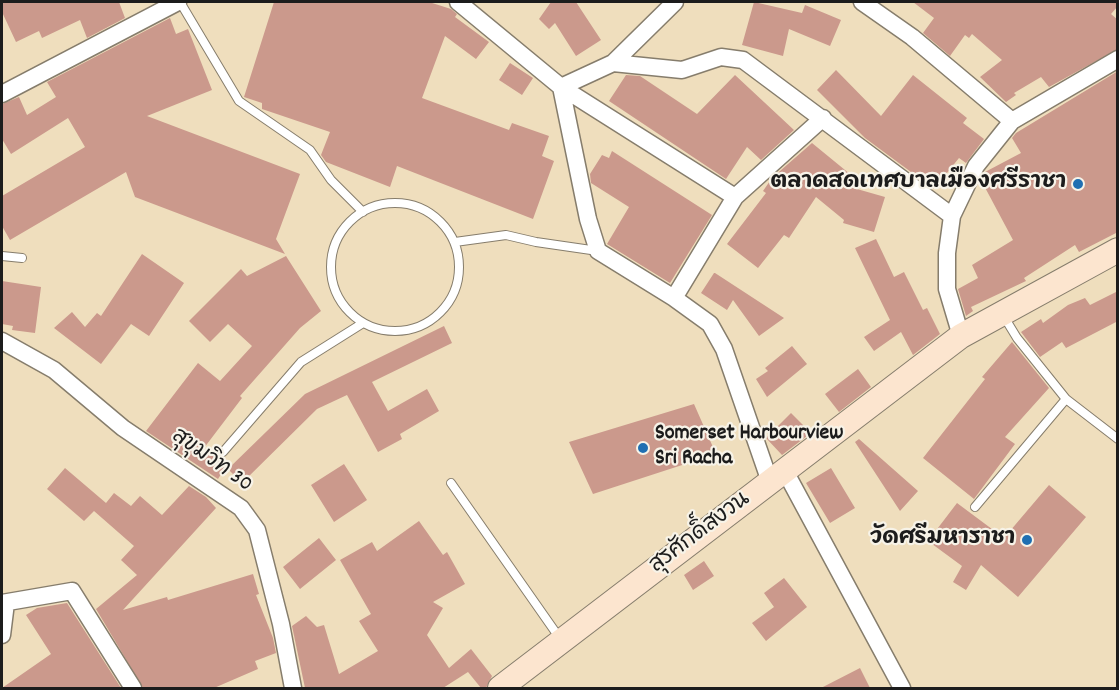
<!DOCTYPE html>
<meta charset="utf-8">
<style>
body{margin:0}
#map{position:relative;width:1119px;height:690px;overflow:hidden;background:#efdebd;font-family:Dekko,sans-serif}
canvas{display:block}
.frame{position:absolute;inset:0;border:3px solid #1c1c1c;pointer-events:none}
</style>
<div id="map">
<canvas width="1119" height="690"></canvas>
<div class="frame"></div>
</div>
<script>
const g = document.querySelector('canvas').getContext('2d');
g.lineJoin = 'round';
function fillPath(path, color) {
  g.fillStyle = color;
  g.fill(path, 'evenodd');
}
function shape(rows) {
  const path = new Path2D();
  for (const r of rows) {
    if (r.length === 3) {
      path.moveTo(r[0] + r[2], r[1]);
      path.arc(r[0], r[1], r[2], 0, 2 * Math.PI);
      continue;
    }
    path.moveTo(r[0], r[1]);
    for (let i = 2; i < r.length; i += 2) path.lineTo(r[i], r[i + 1]);
  }
  return path;
}
function trace(path, color, width, dash) {
  g.strokeStyle = color;
  g.lineWidth = width;
  g.lineCap = dash ? 'butt' : 'round';
  g.setLineDash(dash || []);
  g.stroke(path);
}
function label(font, color, halo, rows, align = 'center') {
  g.font = font + ' Dekko,"Playpen Sans Thai",sans-serif';
  g.lineWidth = 4.5;
  g.setLineDash([]);
  g.textBaseline = 'middle';
  g.strokeStyle = halo;
  g.fillStyle = color;
  for (const [text, x, y, turn = 0] of rows) {
    g.save();
    g.translate(x, y);
    g.rotate((+turn || 0) * Math.PI / 180);
    g.textAlign = isNaN(turn) ? turn : align;
    if (halo) g.strokeText(text, 0, 0);
    g.fillText(text, 0, 0);
    g.restore();
  }
}
const building = shape([
 [2,2,119,2,125,18,87,38,80,20,42,38,39,31,16,42,2,12],
 [274,2,429,2,451,9,457,14,455,17,489,42,476,59,445,36,422,98,509,130,512,123,549,136,542,156,554,161,533,219,397,166,390,187,326,162,321,155,330,132,262,109,262,103,244,97],
 [551,2,576,2,601,40,576,56,555,23,549,29,539,19],
 [754,2,802,13,805,5,841,20,830,46,789,29,783,56,742,45],
 [913,2,1118,2,1118,6,1111,14,1118,20,1118,49,1049,87,1041,77,1014,93,1016,95,1006,102,980,77,1002,60,972,34,969,38,965,35,950,56,923,33,934,18],
 [170,18,176,34,188,29,212,90,147,116,300,174,276,239,285,254,135,197,126,172,10,240,2,226,2,196,85,147,68,118,11,154,2,139,2,104,19,97,27,115,56,97,47,82],
 [510,63,533,78,522,95,499,80],
 [836,70,881,116,913,75,967,118,963,123,984,139,966,163,959,158,934,189,865,138,817,90],
 [1118,71,1118,232,1079,252,1075,245,1024,278,1026,281,971,307,973,311,966,316,958,289,978,278,972,265,1013,240,981,180,985,172,1021,153,1012,138,1016,133],
 [626,75,640,76,697,114,735,75,794,130,761,160,747,147,726,179,609,101],
 [812,143,856,179,850,187,885,197,874,232,843,223,844,220,816,197,789,238,784,235,758,268,727,244,766,193,763,191,772,178],
 [612,151,712,215,670,283,607,244,629,207,591,183,590,174,602,155,609,158],
 [876,239,894,277,904,272,923,310,927,308,940,334,913,355,901,332,874,351,864,337,890,320,855,248],
 [142,254,184,283,149,336,131,324,101,364,54,328,72,312,85,327,97,313,101,316],
 [286,256,321,311,300,328,240,396,242,398,204,448,228,463,218,479,146,431,198,363,220,381,252,346,228,324,210,342,189,321,241,269,247,276],
 [714,273,715,273,784,318,759,336,733,300,727,310,701,293],
 [2,281,41,287,35,333,12,330,13,326,2,324],
 [1118,291,1118,321,1066,348,1062,342,1040,357,1021,332,1041,319,1043,323,1068,305,1085,298,1090,305],
 [444,326,452,343,372,382,388,411,427,389,439,411,400,434,402,439,378,452,347,395,317,409,242,483,228,469,305,394],
 [1012,342,1049,388,1005,437,1015,444,974,499,923,458,985,379,982,377],
 [792,346,807,364,767,397,756,379,768,371,765,368],
 [858,369,871,387,839,412,825,394],
 [694,404,716,454,593,494,569,442],
 [791,413,811,433,782,455,766,438],
 [859,439,918,491,900,511,855,442],
 [344,464,367,500,334,522,311,485],
 [65,468,106,503,114,493,131,506,140,496,162,515,189,486,206,497,216,508,123,610,167,597,168,600,253,574,259,594,256,595,273,638,276,653,255,661,258,669,214,688,143,688,96,609,137,575,121,560,134,546,94,511,84,521,47,489],
 [831,468,855,508,830,523,806,483],
 [1049,485,1086,517,1018,597,981,565,966,590,953,582,962,566,928,541,957,503,1004,538],
 [419,521,443,555,447,552,465,584,433,602,443,608,427,635,449,668,471,649,492,676,486,688,481,688,468,672,443,688,305,688,292,626,306,616,317,627,324,625,339,674,378,651,359,621,371,614,340,560,372,542,377,551],
 [319,538,336,560,300,589,283,567],
 [704,561,714,576,693,590,684,575],
 [784,578,807,607,766,641,752,623,774,607,764,593],
 [67,603,121,688,2,688,51,654,26,615,37,608],
 [860,668,870,688,821,688]
]);
const lane = shape([
 [180,2,239,101,310,150,331,180,363,212],
 [395,267,64],
 [455,242,506,235,536,242,598,251],
 [2,256,22,258],
 [1003,315,1017,338,1066,399,1118,439],
 [223,452,301,362,363,323],
 [451,483,561,640],
 [975,507,1066,399]
]);
const street = shape([
 [458,2,561,87,735,197],
 [862,2,912,37,1012,121],
 [613,63,682,70,721,57,743,60,952,216],
 [561,87,588,219,598,251,674,298,710,324,724,349,770,482],
 [561,87,613,63,675,2],
 [2,94,178,2],
 [674,298,735,197,823,118],
 [961,336,947,289,947,253,952,216,976,166,1012,121,1118,59],
 [2,341,54,370,123,428,241,508,257,530,281,624,293,688],
 [785,471,902,688],
 [2,603,72,591,133,688],
 [2,635,6,603]
]);
const secondary = shape([
 [500,688,961,336,1118,250]
]);
const markers = [
 [1078,184,6,"#1f6fb2"],
 [643,448,6,"#1f6fb2"],
 [1027,540,6,"#1f6fb2"]
];
const poiNames = [
 ["ตลาดสดเทศบาลเมืองศรีราชา",1066,184],
 ["Somerset Harbourview",655,435,"left"],
 ["Sri Racha",655,460,"left"],
 ["วัดศรีมหาราชา",1015,540]
];
const streetNames = [
 ["สุขุมวิท 30",211,462,35],
 ["สุรศักดิ์สงวน",701,534,-37]
];
fillPath(building, '#cb998c');
trace(lane, '#867d6c', 10);
trace(street, '#867d6c', 19);
trace(secondary, '#867d6c', 26);
trace(lane, '#fff', 8);
trace(street, '#fff', 16);
trace(secondary, '#fce5cf', 24);
for (const [x, y, r, color] of markers) {
  const dot = new Path2D();
  dot.arc(x, y, r, 0, 2 * Math.PI);
  g.fillStyle = color;
  g.fill(dot);
  trace(dot, '#f7f3e8', 2);
}
label('bold 22px', '#1c1c1c', '#f7f3e8', poiNames, 'right');
label('22px', '#1c1c1c', '#f7f3e8', streetNames);
</script>
